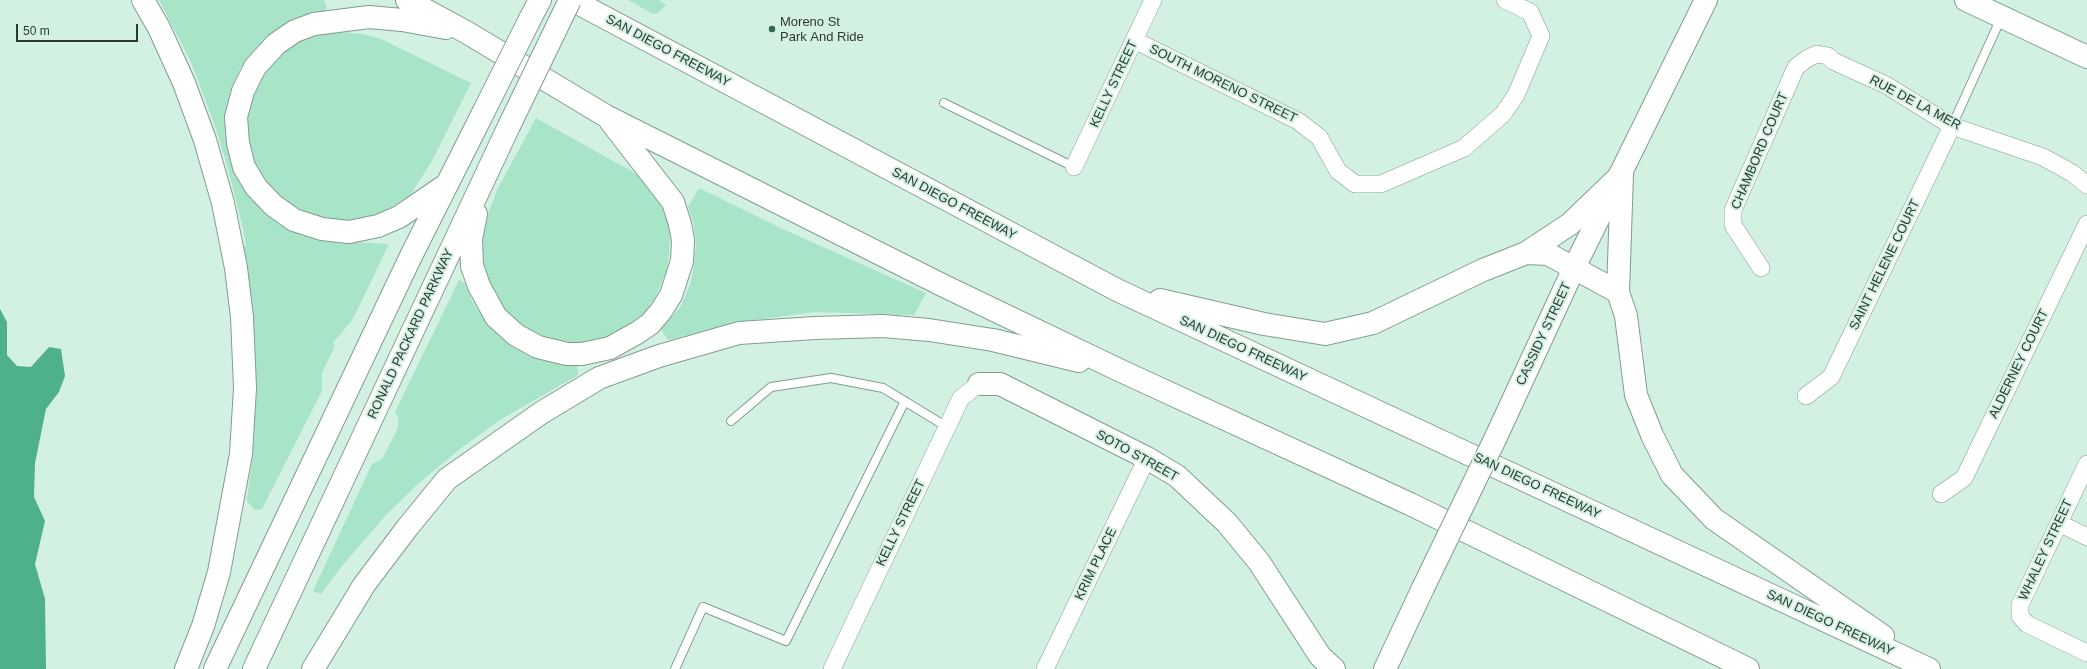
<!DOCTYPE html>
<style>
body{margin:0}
#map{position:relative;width:2087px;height:669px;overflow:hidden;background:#d3f1e2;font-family:Arial,sans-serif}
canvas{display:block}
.scale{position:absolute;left:16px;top:24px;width:122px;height:18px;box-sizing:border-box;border:2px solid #2e3934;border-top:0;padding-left:5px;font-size:12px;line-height:14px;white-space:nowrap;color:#2e3934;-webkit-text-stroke:3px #d3f1e2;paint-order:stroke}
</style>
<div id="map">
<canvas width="2087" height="669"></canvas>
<div class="scale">50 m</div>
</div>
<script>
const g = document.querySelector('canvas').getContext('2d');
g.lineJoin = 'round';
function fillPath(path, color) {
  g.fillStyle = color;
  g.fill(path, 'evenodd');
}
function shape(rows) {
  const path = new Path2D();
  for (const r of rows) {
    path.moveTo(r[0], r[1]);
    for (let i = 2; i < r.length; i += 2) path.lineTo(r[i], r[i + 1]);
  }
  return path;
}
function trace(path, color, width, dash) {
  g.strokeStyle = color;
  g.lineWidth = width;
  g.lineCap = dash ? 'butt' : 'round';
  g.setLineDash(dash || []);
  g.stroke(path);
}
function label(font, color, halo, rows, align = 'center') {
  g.font = font + ' Arial,sans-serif';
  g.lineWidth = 4;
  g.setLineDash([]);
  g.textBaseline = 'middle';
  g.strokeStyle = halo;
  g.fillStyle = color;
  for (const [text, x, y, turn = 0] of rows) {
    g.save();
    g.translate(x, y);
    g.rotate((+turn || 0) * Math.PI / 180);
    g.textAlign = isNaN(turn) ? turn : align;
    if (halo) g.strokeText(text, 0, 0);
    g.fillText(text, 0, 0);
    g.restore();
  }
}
const green = shape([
 [159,0,324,0,327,8,322,14,264,41,255,50,240,69,233,85,227,114,245,189,250,198,269,215,298,234,320,240,389,244,353,319,333,343,335,346,322,373,322,391,262,509,255,510,247,501,253,451,254,411,241,247,246,246,243,228,226,161,215,126,191,62],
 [628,0,659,0,666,5,658,13,653,14],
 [341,32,362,34,381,39,471,83,432,161,411,194,382,213,373,217,348,221,336,221,310,215,285,202,264,179,256,165,247,138,247,115,252,91,279,54,301,40,319,34],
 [536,118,633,172,643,179,657,197,668,222,670,235,668,268,655,298,643,316,635,323,616,333,591,342,580,344,559,342,538,335,520,325,503,308,484,273,481,247,488,214,497,190],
 [699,188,785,230,926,293,914,315,815,312,740,322,668,340,661,329,681,306,691,282,693,272,696,243,693,221,688,207],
 [459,280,465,283,472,301,486,321,500,337,516,349,534,357,577,363,578,375,500,420,460,449,419,483,386,515,341,567,321,594,313,591,372,464,382,459,398,428,398,417,395,412]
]);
const water = shape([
 [0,309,7,322,7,355,17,366,31,367,49,347,61,349,65,376,59,392,46,409,35,463,34,497,45,521,35,564,45,599,46,669,0,669]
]);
const lane = shape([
 [944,103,1074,167],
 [1952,126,2001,18],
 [731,421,771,387,831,378,883,388,947,427],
 [675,669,703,607,786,641,905,401]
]);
const street = shape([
 [1134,40,1298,121,1319,137,1338,171,1355,184,1381,184,1464,148,1503,114,1516,95,1541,36,1530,12,1505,0],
 [1074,167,1153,0],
 [1761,268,1733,225,1733,210,1796,67,1808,58,1817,54,1828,56,1833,61,1886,85,1952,126,2043,157,2072,173,2087,185],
 [1806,396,1831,377,1952,126],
 [2087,464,2020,605,2020,616,2027,624,2087,653],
 [1941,494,1964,478,2087,224],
 [2059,523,2087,537],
 [832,669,961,398,979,384],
 [1045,669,1147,458]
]);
const secondary = shape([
 [1966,0,2087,57],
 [979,384,1000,384,1147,458,1177,476,1227,523,1259,562,1320,656,1334,669],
 [1496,437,1574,268,1706,0],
 [1385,669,1423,588]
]);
const highway = shape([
 [143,0,159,28,184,83,205,140,223,203,236,268,242,317,245,388,241,454,219,572,203,626,186,669],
 [407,0,466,32,606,116,942,285,1119,370,1410,504,1748,669],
 [572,0,1117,290,1929,669],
 [530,19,540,0],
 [1622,174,1618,292,1626,316,1636,395,1652,435,1672,475,1714,519,1883,636],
 [446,185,399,217,378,226,349,232,322,229,294,220,273,205,256,187,244,167,238,143,236,117,243,91,255,67,276,44,295,31,314,24,369,17,402,20,446,28],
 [476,214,471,239,472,266,479,286,496,317,516,335,538,347,567,354,582,354,610,348,637,333,650,324,661,311,671,295,682,261,683,240,680,224,673,202,611,122],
 [1526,253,1570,224,1622,174],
 [1160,300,1264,324,1325,334,1373,323,1483,270,1526,253,1548,254,1618,292],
 [215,669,411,256,483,113],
 [254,669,509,126],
 [313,669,364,585,407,528,447,479,541,413,599,378,659,356,739,333,815,328,883,326,929,330,993,340,1079,361]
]);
const secondaryBridge = shape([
 [1423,588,1496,437]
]);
const highwayBridge = shape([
 [483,113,530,19],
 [509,126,570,0]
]);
const markers = [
 [772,29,4,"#306951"]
];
const poiNames = [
 ["Moreno St",780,22],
 ["Park And Ride",780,37]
];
const streetNames = [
 ["SAN DIEGO FREEWAY",668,51,28],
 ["KELLY STREET",1114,84,-65],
 ["SOUTH MORENO STREET",1223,84,26],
 ["RUE DE LA MER",1915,103,28],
 ["CHAMBORD COURT",1760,151,-67],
 ["SAN DIEGO FREEWAY",954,204,28],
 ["SAINT HELENE COURT",1885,265,-64],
 ["RONALD PACKARD PARKWAY",411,334,-65],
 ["CASSIDY STREET",1544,334,-65],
 ["SAN DIEGO FREEWAY",1243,349,25],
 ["ALDERNEY COURT",2019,364,-64],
 ["SOTO STREET",1137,456,29],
 ["SAN DIEGO FREEWAY",1537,486,25],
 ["KELLY STREET",901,523,-64],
 ["WHALEY STREET",2046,550,-65],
 ["KRIM PLACE",1096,564,-64],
 ["SAN DIEGO FREEWAY",1830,623,25]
];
fillPath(green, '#a8e4c7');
fillPath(water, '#4eb189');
trace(lane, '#819d8f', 10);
trace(street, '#819d8f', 18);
trace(secondary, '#819d8f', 24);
trace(highway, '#819d8f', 24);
trace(lane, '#fff', 8);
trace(street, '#fff', 17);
trace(secondary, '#fff', 22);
trace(highway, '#fff', 22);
trace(secondaryBridge, '#819d8f', 24, []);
trace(highwayBridge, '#819d8f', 24, []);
trace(secondaryBridge, '#fff', 22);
trace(highwayBridge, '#fff', 22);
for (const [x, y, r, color] of markers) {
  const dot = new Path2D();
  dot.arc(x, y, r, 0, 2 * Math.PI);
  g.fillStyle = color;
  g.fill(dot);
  trace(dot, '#d3f1e2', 1.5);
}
label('13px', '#2e3934', '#d3f1e2', poiNames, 'left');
label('13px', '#2e3934', '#d3f1e2', streetNames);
</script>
